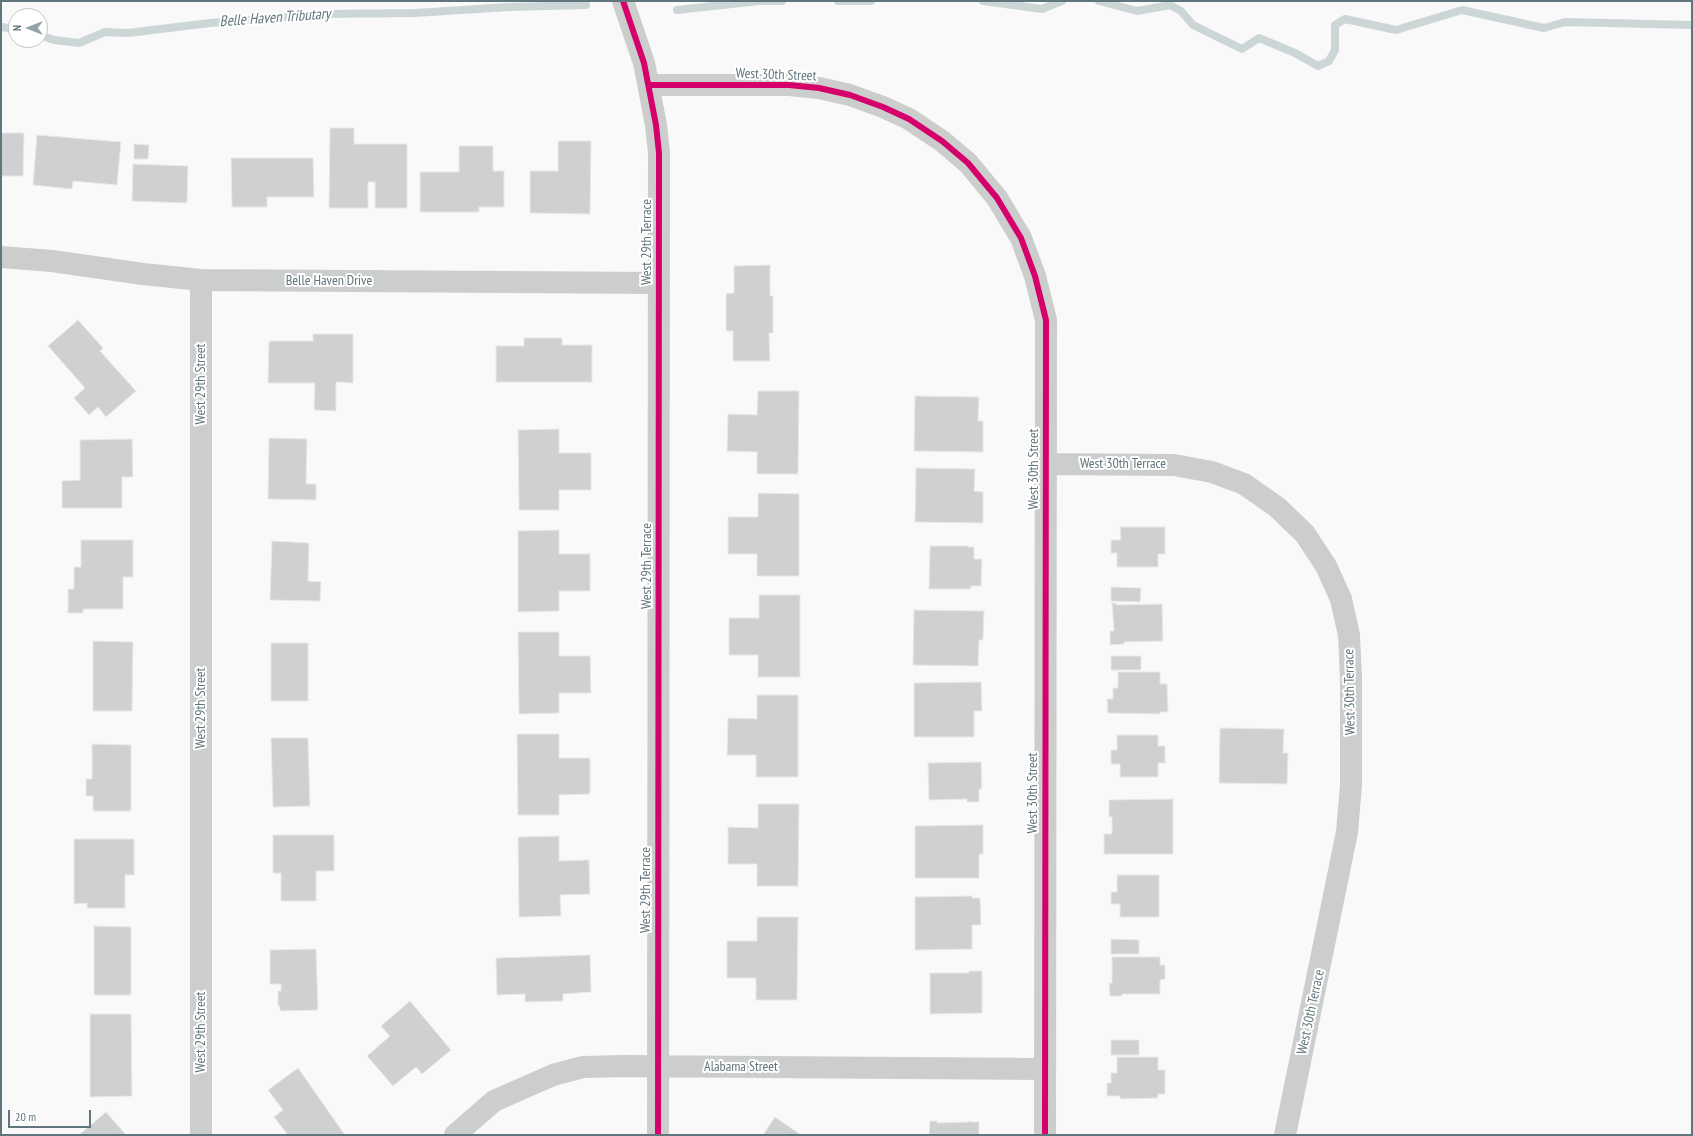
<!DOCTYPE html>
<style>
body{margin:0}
#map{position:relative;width:1693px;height:1136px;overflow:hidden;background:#f9f9f9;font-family:"PT Sans Narrow",sans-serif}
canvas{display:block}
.frame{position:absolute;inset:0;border:2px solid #61757c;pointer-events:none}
.north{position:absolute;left:8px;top:8px;width:40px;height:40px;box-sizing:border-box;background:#fff;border:1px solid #c0c8cb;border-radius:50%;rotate:270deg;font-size:11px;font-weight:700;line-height:16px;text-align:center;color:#61757c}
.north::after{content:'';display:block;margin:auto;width:14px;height:18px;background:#96a3a8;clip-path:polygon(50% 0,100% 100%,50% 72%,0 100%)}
.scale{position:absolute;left:8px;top:1110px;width:83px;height:18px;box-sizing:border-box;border:2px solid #61757c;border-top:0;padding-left:5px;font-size:12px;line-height:14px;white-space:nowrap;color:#61757c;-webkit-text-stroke:3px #fff;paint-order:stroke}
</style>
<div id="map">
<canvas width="1693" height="1136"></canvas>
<div class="frame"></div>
<div class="north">N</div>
<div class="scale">20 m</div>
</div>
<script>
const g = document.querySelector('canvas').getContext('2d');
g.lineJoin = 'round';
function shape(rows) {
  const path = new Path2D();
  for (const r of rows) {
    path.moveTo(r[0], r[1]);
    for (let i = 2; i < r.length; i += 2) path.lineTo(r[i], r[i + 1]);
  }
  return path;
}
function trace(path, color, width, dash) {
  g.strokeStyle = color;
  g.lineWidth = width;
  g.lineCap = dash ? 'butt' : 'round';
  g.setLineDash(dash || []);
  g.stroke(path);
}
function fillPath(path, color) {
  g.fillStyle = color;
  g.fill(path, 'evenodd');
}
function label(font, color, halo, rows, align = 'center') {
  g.font = font + ' "PT Sans Narrow",sans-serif';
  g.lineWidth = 4;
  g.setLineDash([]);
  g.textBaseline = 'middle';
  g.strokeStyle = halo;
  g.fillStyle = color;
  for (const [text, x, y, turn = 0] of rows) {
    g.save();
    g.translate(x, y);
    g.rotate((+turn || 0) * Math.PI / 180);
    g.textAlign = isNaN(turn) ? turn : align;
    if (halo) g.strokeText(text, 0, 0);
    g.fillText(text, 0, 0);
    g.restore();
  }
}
const stream = shape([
 [838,1,871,1],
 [983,1,1042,9,1062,1],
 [1099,1,1137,11,1170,5,1181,11,1193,25,1242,49,1259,38,1295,53,1318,66,1329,61,1335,50,1335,25,1345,19,1396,30,1462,10,1544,28,1565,22,1692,25],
 [677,10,759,1,782,1],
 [1,27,16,29],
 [40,35,54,40,79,43,105,32,128,33,210,23,322,14,415,13,509,7,586,5]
]);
const building = shape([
 [330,128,354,128,354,144,407,144,407,208,375,208,375,182,368,182,368,208,329,208,330,128],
 [1,133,24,133,23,176,1,176,1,133],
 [37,135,121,142,117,185,73,181,72,189,33,185,37,135],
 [558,141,591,141,590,214,530,213,530,171,558,171,558,141],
 [134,144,149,145,148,159,134,159,134,144],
 [459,146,493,146,493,171,504,171,504,207,479,207,479,212,420,212,420,172,459,172,459,146],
 [231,158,313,158,314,197,267,197,267,207,232,207,231,158],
 [133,164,188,166,187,203,132,201,133,164],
 [770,265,770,296,773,296,773,333,769,333,770,361,733,361,733,331,726,331,726,294,734,293,734,266,770,265],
 [78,320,103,348,100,351,136,391,106,417,98,407,89,415,74,398,85,388,48,346,78,320],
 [313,334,353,334,353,383,336,382,336,411,314,410,315,383,268,383,269,341,313,341,313,334],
 [524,338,562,338,562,345,592,345,592,382,496,382,496,346,524,346,524,338],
 [758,391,799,391,798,474,757,474,757,452,727,451,728,414,757,415,758,391],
 [915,396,979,397,978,421,983,421,983,452,914,451,915,396],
 [559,429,559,453,591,453,591,490,559,490,559,510,519,510,518,430,559,429],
 [269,438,307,439,306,484,316,484,316,500,268,499,269,438],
 [132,439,133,477,122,477,122,508,62,508,62,481,80,480,80,440,132,439],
 [916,468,975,469,974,491,983,492,983,523,915,522,916,468],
 [758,493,799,494,799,576,757,576,757,554,728,554,728,517,758,517,758,493],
 [1120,527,1165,527,1165,554,1158,554,1158,567,1117,567,1117,553,1111,553,1111,540,1121,540,1120,527],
 [559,530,559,554,590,554,590,591,559,591,559,611,518,612,518,531,559,530],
 [81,540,133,540,133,577,123,577,123,609,83,609,83,613,68,613,68,589,74,589,74,567,81,567,81,540],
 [272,541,309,543,308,581,321,582,320,601,270,600,272,541],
 [930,546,968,546,968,547,974,547,974,559,982,559,981,586,971,586,971,589,929,589,930,546],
 [1111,587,1141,588,1140,602,1111,601,1111,587],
 [759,595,800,595,800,677,758,677,758,655,729,655,729,618,759,618,759,595],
 [1112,603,1116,603,1116,605,1162,604,1163,641,1124,642,1124,644,1110,645,1110,631,1114,631,1112,603],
 [914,610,984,611,983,640,979,640,978,666,913,665,914,610],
 [518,632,559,632,559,656,590,656,591,693,559,693,559,713,519,714,518,632],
 [93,641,133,642,132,711,93,711,93,641],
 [271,643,308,643,308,701,271,701,271,643],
 [1111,656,1141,656,1141,670,1111,670,1111,656],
 [1118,672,1160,672,1160,684,1167,684,1168,712,1160,712,1160,714,1108,713,1107,699,1113,699,1113,688,1118,688,1118,672],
 [981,682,982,711,974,711,974,737,914,737,914,683,981,682],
 [757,695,798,695,798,777,756,777,756,755,727,755,728,718,757,719,757,695],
 [1220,728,1284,729,1283,753,1288,753,1287,784,1219,783,1220,728],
 [517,734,559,734,559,758,590,758,590,794,559,795,559,815,518,815,517,734],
 [1117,735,1158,735,1158,746,1165,746,1165,763,1158,763,1158,777,1120,777,1120,764,1111,764,1111,750,1117,750,1117,735],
 [271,738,308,738,310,806,273,807,271,738],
 [92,744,131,745,131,811,93,811,93,796,86,796,86,779,92,779,92,744],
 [981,762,982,789,979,789,979,802,967,802,967,799,929,800,928,763,981,762],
 [1173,799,1173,854,1104,854,1104,834,1112,834,1112,817,1109,817,1109,800,1173,799],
 [758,804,799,804,798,886,757,886,757,864,728,864,728,827,758,828,758,804],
 [983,825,983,854,979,854,979,878,915,878,915,826,983,825],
 [273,835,334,835,334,871,316,871,316,901,281,901,281,873,273,873,273,835],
 [559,836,559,861,589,860,590,894,560,895,561,916,519,917,518,837,559,836],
 [74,839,134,839,134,875,125,875,125,908,87,908,87,903,74,904,74,839],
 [1117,875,1159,875,1159,917,1120,917,1120,904,1111,904,1111,892,1117,892,1117,875],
 [972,896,972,898,980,898,981,925,972,925,972,949,915,950,915,897,972,896],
 [757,917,798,917,797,1000,756,1000,756,978,727,978,727,941,757,941,757,917],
 [94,926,131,927,131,995,94,995,94,926],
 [1111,939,1139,940,1139,954,1111,954,1111,939],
 [316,949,318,1010,280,1011,280,1006,278,1006,278,991,281,991,281,984,270,984,270,950,316,949],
 [590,955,591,992,563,994,563,1001,525,1002,525,994,497,995,496,958,590,955],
 [1112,957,1160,957,1160,965,1165,965,1165,979,1160,980,1160,994,1122,994,1122,996,1110,996,1109,983,1112,983,1112,957],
 [969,971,982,971,982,1013,930,1014,930,973,969,973,969,971],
 [410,1001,451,1050,422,1074,416,1067,393,1086,367,1056,390,1036,381,1026,410,1001],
 [90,1014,131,1014,132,1096,90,1097,90,1014],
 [1111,1040,1139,1040,1139,1055,1111,1055,1111,1040],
 [1117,1057,1158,1057,1158,1070,1165,1070,1165,1094,1158,1094,1158,1098,1120,1099,1120,1096,1107,1096,1107,1083,1111,1083,1111,1073,1117,1073,1117,1057],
 [298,1068,345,1135,288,1135,274,1117,283,1110,268,1090,298,1068],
 [106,1112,126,1135,79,1135,106,1112],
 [775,1117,801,1135,763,1135,775,1117],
 [930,1121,937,1121,937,1123,969,1122,969,1121,971,1122,979,1122,979,1135,983,1135,929,1135,930,1121]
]);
const minor = shape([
 [623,1,644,63,656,125,659,153,658,1135],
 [649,85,789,85,819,88,850,95,883,107,909,119,942,141,968,163,997,198,1021,238,1035,276,1046,320,1045,1135],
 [1,257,52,261,143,274,201,280,659,283],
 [1045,464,1174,465,1212,472,1244,484,1277,507,1305,534,1326,566,1341,599,1349,635,1351,678,1351,785,1347,832,1285,1135],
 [201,1135,201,280],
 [455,1135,494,1101,553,1075,583,1067,625,1066,1045,1069]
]);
const cycleway = shape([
 [623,1,644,63,656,125,659,153,658,1135],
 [649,85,789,85,819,88,850,95,883,107,909,119,942,141,968,163,997,198,1021,238,1035,276,1046,320,1045,1135]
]);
const streetNames = [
 ["West 30th Street",776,75,2],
 ["West 29th Terrace",647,242,-90],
 ["Belle Haven Drive",329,281],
 ["West 29th Street",201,384,-90],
 ["West 30th Terrace",1123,464],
 ["West 30th Street",1034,469,-90],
 ["West 29th Terrace",647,566,-90],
 ["West 30th Terrace",1350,692,-91],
 ["West 29th Street",201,708,-90],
 ["West 30th Street",1033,793,-90],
 ["West 29th Terrace",646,890,-90],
 ["West 30th Terrace",1311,1012,-78],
 ["West 29th Street",201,1032,-90],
 ["Alabama Street",741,1067]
];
const waterNames = [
 ["Belle Haven Tributary",275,18,-4]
];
trace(stream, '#ccd6d7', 8);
fillPath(building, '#ced0d1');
trace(building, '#e8e8e8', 1);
trace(minor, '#cccece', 22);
trace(cycleway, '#d6006c', 6);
label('14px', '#61757c', '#fff', streetNames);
label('italic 15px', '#60787b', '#fff', waterNames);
</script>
